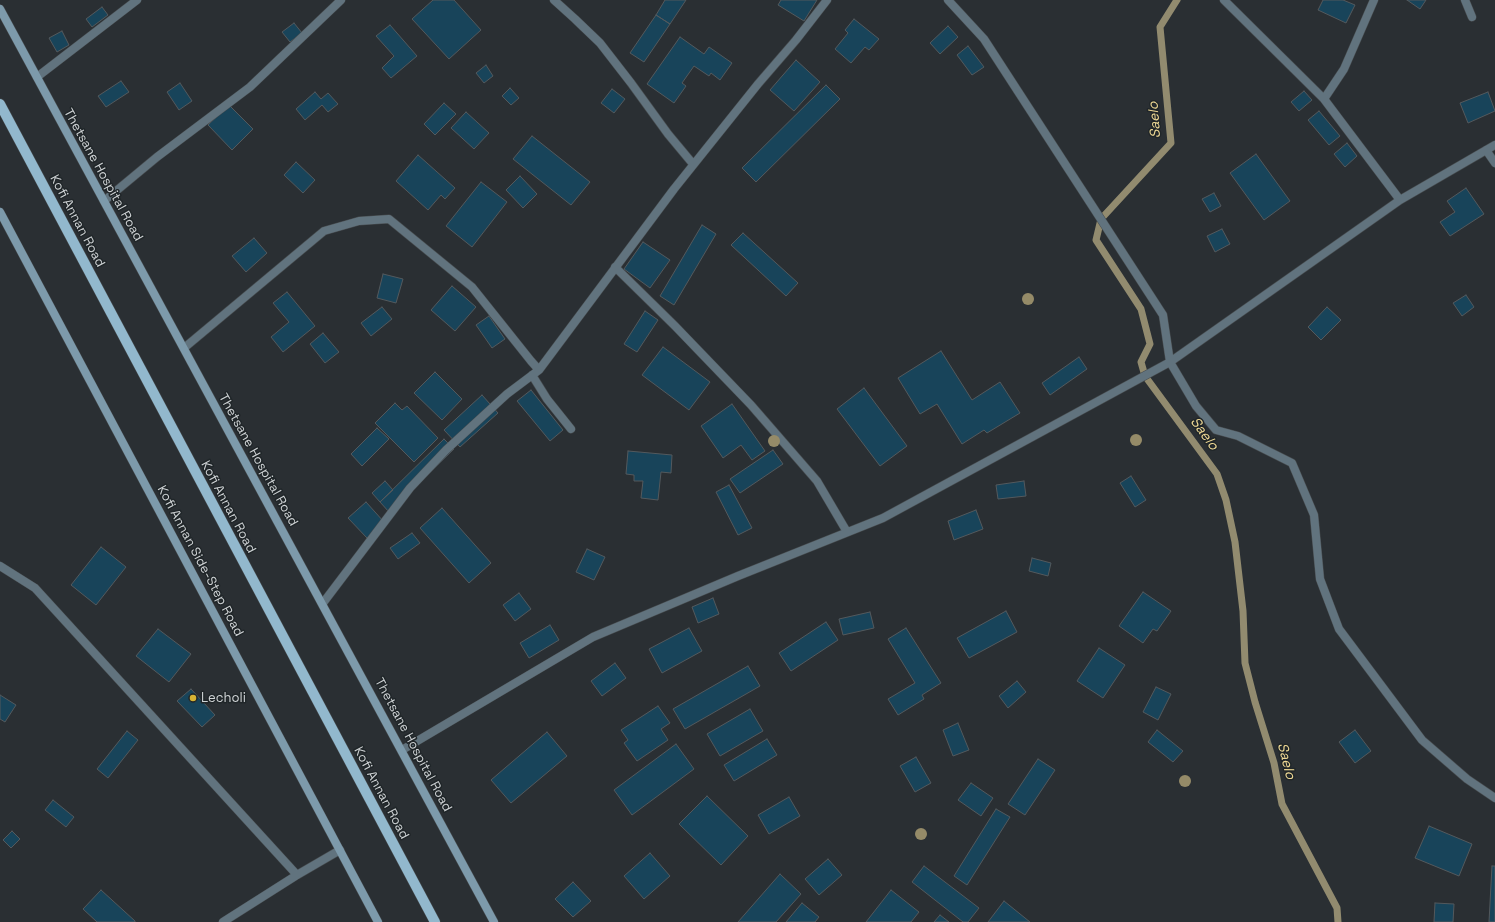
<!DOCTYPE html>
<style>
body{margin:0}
canvas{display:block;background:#2a2f33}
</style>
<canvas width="1495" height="922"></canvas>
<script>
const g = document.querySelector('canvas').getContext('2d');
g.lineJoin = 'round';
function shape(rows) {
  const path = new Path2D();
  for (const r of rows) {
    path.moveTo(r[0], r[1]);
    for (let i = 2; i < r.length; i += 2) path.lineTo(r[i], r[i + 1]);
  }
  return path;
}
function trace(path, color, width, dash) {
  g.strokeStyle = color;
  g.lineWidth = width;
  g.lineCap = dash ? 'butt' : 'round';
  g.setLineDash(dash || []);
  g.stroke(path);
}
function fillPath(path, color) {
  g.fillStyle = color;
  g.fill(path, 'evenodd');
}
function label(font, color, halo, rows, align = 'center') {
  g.font = font + ' "Space Grotesk",sans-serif';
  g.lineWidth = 3;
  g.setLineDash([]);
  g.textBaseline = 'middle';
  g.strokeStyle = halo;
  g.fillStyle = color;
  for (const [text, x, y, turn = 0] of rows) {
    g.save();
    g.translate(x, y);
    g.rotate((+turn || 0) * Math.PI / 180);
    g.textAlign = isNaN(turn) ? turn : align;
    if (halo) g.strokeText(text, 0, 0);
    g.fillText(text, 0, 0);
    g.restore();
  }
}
const stream = shape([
 [1177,0,1160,27,1171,143,1101,219,1096,240,1141,309,1150,344,1141,362,1145,376,1217,474,1226,500,1235,542,1243,611,1245,663,1255,702,1274,763,1282,804,1337,908,1338,922]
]);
const building = shape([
 [433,0,454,0,481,30,449,59,412,19,433,0],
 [665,0,686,0,670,24,656,15,665,0],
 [781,0,817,0,804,21,778,5,781,0],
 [1323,0,1343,0,1355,5,1346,23,1318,10,1323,0],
 [1407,0,1426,0,1420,9,1407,0],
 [102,7,108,15,92,27,86,19,102,7],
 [656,15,670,24,644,62,630,53,656,15],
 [854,19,879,39,869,50,865,47,851,63,835,49,848,33,845,30,854,19],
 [294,23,302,33,290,42,282,32,294,23],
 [390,25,417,56,391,78,382,68,394,56,376,36,390,25],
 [948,26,958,37,940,54,930,43,948,26],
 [62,31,69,45,57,52,49,38,62,31],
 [680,37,704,54,709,47,732,63,720,80,711,73,709,76,694,66,682,83,686,86,674,103,647,84,680,37],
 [968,46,984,67,972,75,957,55,968,46],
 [796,60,820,82,794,111,770,90,796,60],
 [486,65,493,76,484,83,476,73,486,65],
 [121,81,129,92,106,107,98,96,121,81],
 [180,83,192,101,179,110,167,92,180,83],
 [826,85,840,99,756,182,742,168,826,85],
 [510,88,519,98,511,105,502,96,510,88],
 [612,89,625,99,614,113,601,103,612,89],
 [1304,91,1312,100,1299,111,1291,102,1304,91],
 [315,92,321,99,328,93,338,104,328,112,322,105,305,120,296,109,315,92],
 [1488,92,1495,111,1468,123,1460,103,1488,92],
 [444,103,456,114,435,135,424,124,444,103],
 [229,105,253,129,232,150,208,125,229,105],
 [1319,111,1340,136,1329,145,1308,120,1319,111],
 [466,112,489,133,474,149,451,128,466,112],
 [532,136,590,182,571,205,513,159,532,136],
 [1347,143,1357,156,1345,167,1334,154,1347,143],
 [1256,154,1290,201,1264,220,1230,173,1256,154],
 [418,155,455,188,445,199,441,195,428,210,396,181,418,155],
 [296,162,315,180,303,193,284,175,296,162],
 [520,176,537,194,523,208,506,190,520,176],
 [481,182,507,202,472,247,446,226,481,182],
 [1466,188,1484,214,1450,236,1440,222,1455,212,1447,201,1466,188],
 [1214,193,1221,206,1210,212,1202,199,1214,193],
 [702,225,716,234,674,305,660,296,702,225],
 [1222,229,1230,244,1215,252,1207,236,1222,229],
 [743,233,798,283,786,296,731,245,743,233],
 [254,238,267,253,246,272,232,256,254,238],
 [643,242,670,260,650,288,624,269,643,242],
 [383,274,403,279,396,303,377,298,383,274],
 [452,286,476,307,455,331,431,310,452,286],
 [287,292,315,326,283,352,271,337,289,322,273,303,287,292],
 [1466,295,1474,307,1462,316,1453,303,1466,295],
 [382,307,392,319,371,336,361,323,382,307],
 [1327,307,1341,320,1321,340,1308,327,1327,307],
 [645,311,658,320,637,352,624,344,645,311],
 [489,316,505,339,492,348,476,325,489,316],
 [323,333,339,352,325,363,310,344,323,333],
 [663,347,710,382,689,410,642,375,663,347],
 [941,351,972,400,1000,382,1020,413,987,433,984,430,962,444,937,404,920,414,898,378,941,351],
 [1079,357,1087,369,1050,395,1042,383,1079,357],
 [435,372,462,399,442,420,414,393,435,372],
 [864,388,907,446,880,466,837,409,864,388],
 [531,390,563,430,550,441,517,401,531,390],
 [482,395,498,413,460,447,444,430,482,395],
 [395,403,402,410,407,406,438,438,414,462,375,423,395,403],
 [732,404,765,451,752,460,741,445,723,458,701,426,732,404],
 [377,428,389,439,362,466,351,454,377,428],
 [444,439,454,449,389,512,380,502,444,439],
 [773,450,783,464,740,493,730,479,773,450],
 [628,451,672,455,671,473,661,472,658,500,641,498,643,481,634,481,634,475,626,474,628,451],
 [1131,476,1146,500,1135,507,1120,483,1131,476],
 [385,481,393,490,380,502,372,493,385,481],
 [1024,481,1026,496,998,499,996,485,1024,481],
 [729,485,752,528,738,535,716,492,729,485],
 [366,502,384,522,367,538,348,518,366,502],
 [442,508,491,563,469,583,420,528,442,508],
 [976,510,983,529,954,540,948,521,976,510],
 [412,533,420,543,398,559,390,548,412,533],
 [101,547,126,567,96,605,71,585,101,547],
 [587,549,605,557,594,580,576,572,587,549],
 [1032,558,1051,563,1048,576,1029,571,1032,558],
 [1143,592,1171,611,1157,631,1153,629,1143,643,1119,626,1143,592],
 [519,593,531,609,515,621,503,605,519,593],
 [713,598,719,614,698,623,692,607,713,598],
 [1006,611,1017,632,969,658,957,638,1006,611],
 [870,612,874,628,843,635,839,619,870,612],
 [826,622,838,640,791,671,779,653,826,622],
 [550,625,559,640,529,658,520,643,550,625],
 [689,628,702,651,662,673,649,649,689,628],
 [906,628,941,683,922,695,924,699,898,715,888,699,915,683,888,639,906,628],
 [158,629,191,654,169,682,136,656,158,629],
 [1099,648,1125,665,1103,698,1077,681,1099,648],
 [615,663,626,678,602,696,591,681,615,663],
 [748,666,760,686,685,729,673,709,748,666],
 [1017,681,1026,692,1008,708,999,696,1017,681],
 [1156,687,1171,694,1158,720,1143,712,1156,687],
 [191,689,215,715,202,727,177,701,191,689],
 [0,695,16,705,5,722,0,719,0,695],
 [658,706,670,723,661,729,668,740,637,761,624,743,628,740,621,730,658,706],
 [750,709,763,731,720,756,707,734,750,709],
 [958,723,969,750,953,756,943,730,958,723],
 [1157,730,1183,751,1173,762,1148,742,1157,730],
 [1355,730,1371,751,1355,763,1339,742,1355,730],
 [127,731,138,740,108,778,97,769,127,731],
 [547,732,567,756,511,803,491,780,547,732],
 [767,739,777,755,734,781,724,765,767,739],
 [676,744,694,769,632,815,614,790,676,744],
 [916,757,931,783,915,792,900,766,916,757],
 [1038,759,1055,770,1025,815,1008,804,1038,759],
 [971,783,993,798,981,816,958,800,971,783],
 [707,796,748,836,721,865,679,824,707,796],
 [789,797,800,816,769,834,758,815,789,797],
 [53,800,74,817,66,827,45,810,53,800],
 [996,809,1010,817,967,885,954,876,996,809],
 [1429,826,1472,844,1459,876,1415,858,1429,826],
 [12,831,20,839,11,848,3,840,12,831],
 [650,853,670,876,644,899,624,876,650,853],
 [828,859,842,875,819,895,805,879,828,859],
 [924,866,979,908,968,922,963,922,912,882,924,866],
 [1492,866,1495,866,1495,922,1489,922,1492,866],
 [780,874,801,894,776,922,738,922,780,874],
 [573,882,591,901,573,917,555,899,573,882],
 [101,890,135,921,135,922,97,922,83,909,101,890],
 [891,890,919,912,911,922,866,922,891,890],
 [1004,901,1030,922,988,922,1004,901],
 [802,903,819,917,815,922,786,922,802,903],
 [1435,903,1454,904,1453,922,1434,922,1435,903],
 [940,915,949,922,934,922,940,915]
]);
const lane = shape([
 [37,77,137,0]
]);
const street = shape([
 [554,0,575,19,600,43,631,83,668,134,693,164],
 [948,0,984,39,1163,315,1170,362,1196,406,1216,430,1238,436,1292,463,1314,515,1320,579,1339,629,1422,740,1467,779,1495,798],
 [1224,0,1324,99],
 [1374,0,1344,69,1324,99,1400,200],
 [1465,0,1472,17],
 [1486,150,1495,163],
 [104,201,157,157,250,87,341,0],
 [615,267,675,326,751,405,817,481,847,532],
 [184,348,324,231,359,221,389,219,472,287,531,361,539,370,674,189,758,84,796,40,827,0],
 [532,375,547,399,571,429],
 [0,566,35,588,297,875],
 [323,603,410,488,446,450,507,394,539,370],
 [402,750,593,637,738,576,883,518,1170,362,1400,200,1495,145],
 [223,922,297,875,340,850]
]);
const secondary = shape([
 [0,9,494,922],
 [0,212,378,922]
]);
const primary = shape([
 [0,104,435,922]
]);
const trees = [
 [1028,299],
 [1136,440],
 [774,441],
 [1185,781],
 [921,834]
];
const markers = [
 [193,698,4,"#d7b434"]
];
const streetNames = [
 ["Thetsane Hospital Road",103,175,61],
 ["Kofi Annan Road",77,221,62],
 ["Thetsane Hospital Road",258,460,61],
 ["Kofi Annan Road",228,507,62],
 ["Kofi Annan Side-Step Road",200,561,62],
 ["Thetsane Hospital Road",413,745,62],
 ["Kofi Annan Road",381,793,62]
];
const poiNames = [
 ["Lecholi",201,698]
];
const waterNames = [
 ["Saelo",1155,120,-94],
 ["Saelo",1204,434,54],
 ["Saelo",1286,761,76]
];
trace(stream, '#928b6f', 7);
fillPath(building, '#18445a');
trace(building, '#53595d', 1);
trace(lane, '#484d50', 9);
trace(street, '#484d50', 9);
trace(secondary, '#484d50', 9);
trace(primary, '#484d50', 11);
trace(lane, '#61737e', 8);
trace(street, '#61737e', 8);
trace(secondary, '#7d9aab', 8);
trace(primary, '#92b8cd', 10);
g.fillStyle = '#958b68';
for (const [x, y] of trees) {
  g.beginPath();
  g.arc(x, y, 6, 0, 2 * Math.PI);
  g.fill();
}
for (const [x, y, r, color] of markers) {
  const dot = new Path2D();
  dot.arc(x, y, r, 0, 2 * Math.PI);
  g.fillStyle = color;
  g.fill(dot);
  trace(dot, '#202629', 1.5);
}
label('13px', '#d0d4d6', '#202629', streetNames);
label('13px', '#d0d4d6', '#202629', poiNames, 'left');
label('italic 14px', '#efd995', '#202629', waterNames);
</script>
